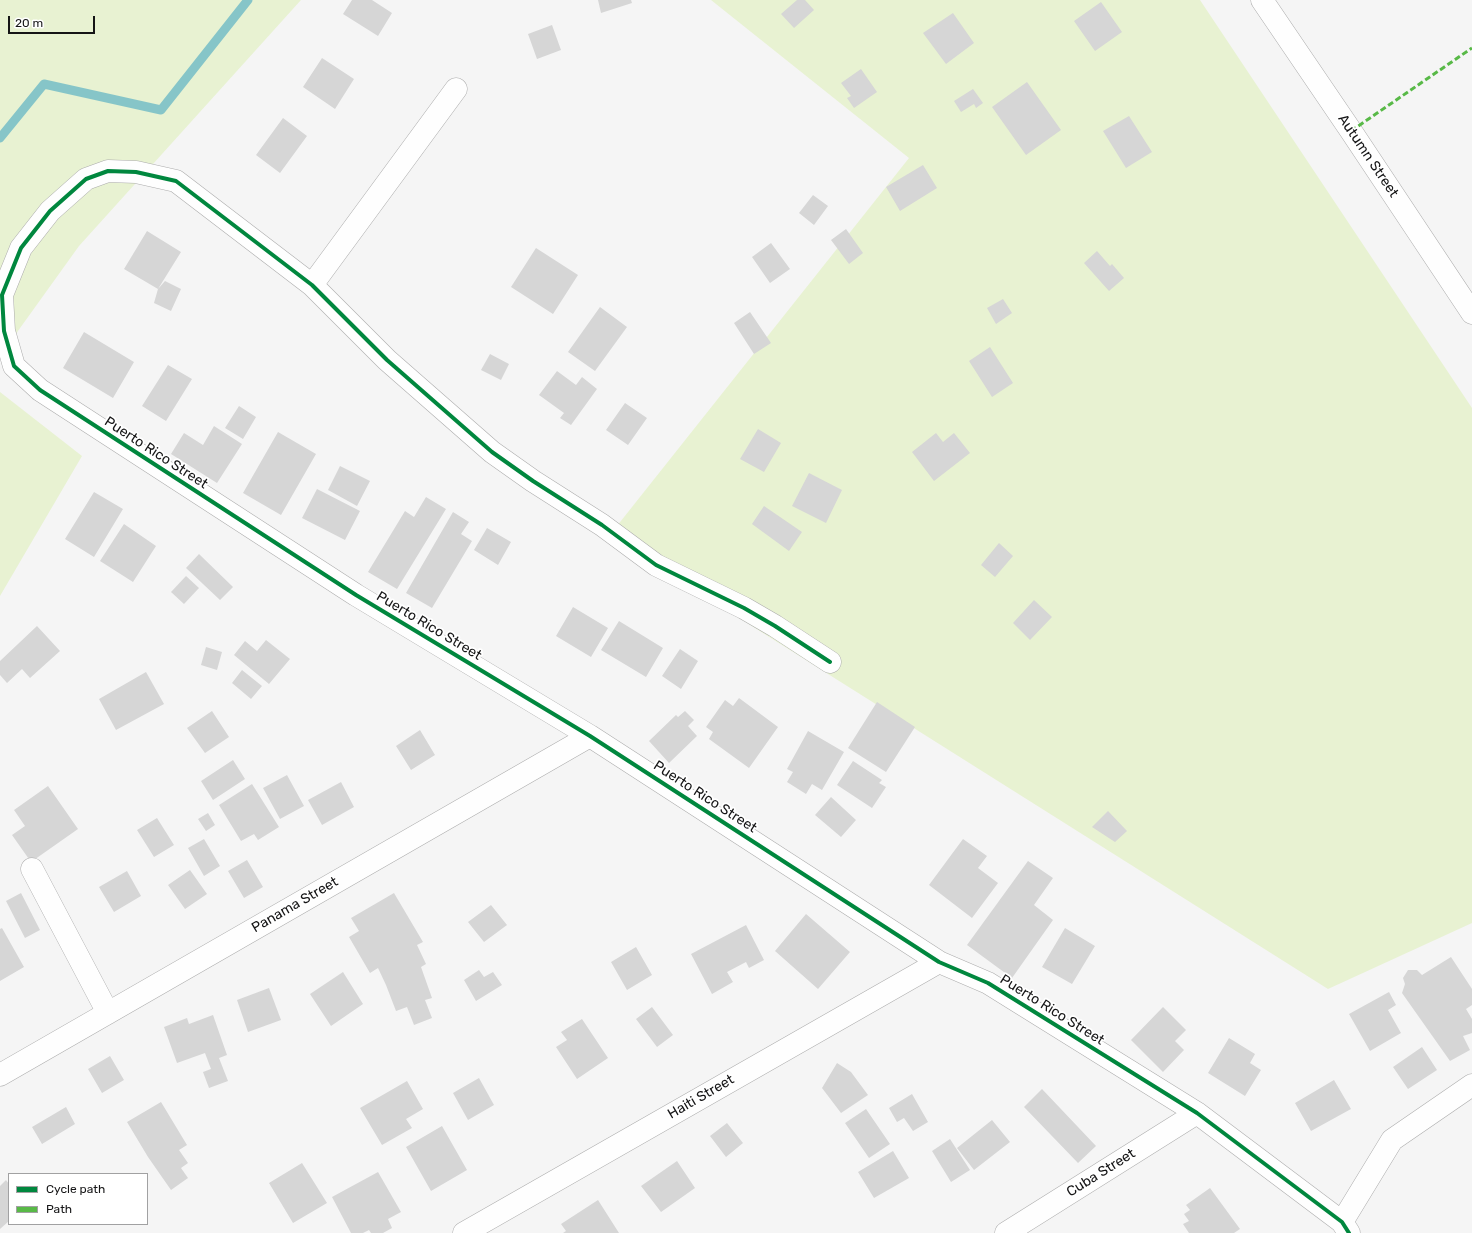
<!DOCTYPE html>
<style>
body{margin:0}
#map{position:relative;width:1472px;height:1233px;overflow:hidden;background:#f5f5f5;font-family:Rubik,sans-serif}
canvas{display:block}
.legend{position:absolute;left:8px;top:1173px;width:140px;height:52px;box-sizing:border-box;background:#fff;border:1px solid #a1a1a2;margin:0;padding:5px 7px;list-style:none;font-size:12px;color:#151516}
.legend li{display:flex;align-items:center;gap:8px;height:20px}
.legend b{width:20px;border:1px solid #a1a1a2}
.scale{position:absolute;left:8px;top:16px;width:87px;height:18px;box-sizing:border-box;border:2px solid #151516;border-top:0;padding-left:5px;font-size:12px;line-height:14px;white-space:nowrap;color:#151516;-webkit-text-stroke:3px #fff;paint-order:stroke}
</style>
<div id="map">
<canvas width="1472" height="1233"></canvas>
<ul class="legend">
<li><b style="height:5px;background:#00873e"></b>Cycle path</li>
<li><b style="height:5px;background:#58b947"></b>Path</li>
</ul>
<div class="scale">20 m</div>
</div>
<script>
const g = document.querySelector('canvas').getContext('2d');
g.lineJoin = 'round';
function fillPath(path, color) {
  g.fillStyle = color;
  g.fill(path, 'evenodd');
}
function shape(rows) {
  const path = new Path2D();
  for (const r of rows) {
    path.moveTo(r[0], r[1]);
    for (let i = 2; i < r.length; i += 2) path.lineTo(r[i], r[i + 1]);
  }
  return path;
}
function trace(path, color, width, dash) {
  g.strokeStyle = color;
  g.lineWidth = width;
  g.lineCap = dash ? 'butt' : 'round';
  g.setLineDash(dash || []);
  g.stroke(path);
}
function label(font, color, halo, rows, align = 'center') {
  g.font = font + ' Rubik,sans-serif';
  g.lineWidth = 3.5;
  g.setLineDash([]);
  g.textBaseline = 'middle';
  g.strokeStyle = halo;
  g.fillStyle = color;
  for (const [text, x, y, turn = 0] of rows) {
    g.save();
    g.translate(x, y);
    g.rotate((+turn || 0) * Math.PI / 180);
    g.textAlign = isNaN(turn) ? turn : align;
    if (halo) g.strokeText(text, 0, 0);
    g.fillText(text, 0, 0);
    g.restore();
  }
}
const green = shape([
 [0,0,301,0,79,246,0,356],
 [711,0,1200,0,1472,408,1472,923,1328,989,609,536,909,158],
 [0,392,82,456,0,596]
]);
const stream = shape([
 [0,138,44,84,161,110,248,0]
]);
const building = shape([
 [352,0,372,0,392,13,378,36,343,14],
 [598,0,631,0,632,3,601,13],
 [797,0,805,0,814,10,794,28,781,14],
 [1101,2,1122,32,1095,51,1074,21],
 [953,13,974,43,946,64,923,33],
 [552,25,561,50,537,59,528,34],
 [322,58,354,79,335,109,303,87],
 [861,69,877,92,854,108,847,98,851,96,841,83],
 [1027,82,1061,130,1026,155,992,107],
 [973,89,983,103,976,108,974,104,961,112,954,101],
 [1129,116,1152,152,1126,168,1103,131],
 [283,118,307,136,280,173,256,155],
 [923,165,937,188,900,211,886,187],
 [813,195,828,206,814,225,799,213],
 [846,229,863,253,849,264,831,240],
 [147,231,181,252,158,289,124,269],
 [771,243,790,269,770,283,752,257],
 [536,248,578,275,553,314,511,287],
 [1097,251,1110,266,1112,264,1124,278,1109,291,1084,263],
 [165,281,181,289,171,311,154,303,158,289],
 [1003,299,1012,313,996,324,987,308],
 [600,307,627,327,595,371,568,352],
 [750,312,771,343,754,354,734,323],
 [84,332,134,362,113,398,63,368],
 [990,347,1013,383,992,397,969,361],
 [490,354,509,364,501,380,481,370],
 [168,365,192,379,166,421,142,406],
 [557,371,576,385,582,377,597,389,571,425,560,418,564,413,539,395],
 [625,403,647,418,628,445,606,430],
 [239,406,256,417,243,439,225,428],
 [214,426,242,444,217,483,171,454,184,433,203,445],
 [758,429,781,443,764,472,740,459],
 [278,432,316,454,281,515,243,493],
 [936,433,943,442,954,433,970,453,934,481,912,452],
 [340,466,370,481,357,506,328,490],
 [809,473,842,490,826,523,792,506],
 [317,489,360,511,345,540,302,518],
 [94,492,123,509,94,557,65,539],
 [426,497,446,509,397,589,368,572,405,511,414,517],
 [764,506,802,532,789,551,752,524],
 [453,512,469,522,461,534,472,541,432,608,406,593],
 [124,524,156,546,133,582,100,561],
 [487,528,511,542,498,565,474,550],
 [999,543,1013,556,995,577,981,565],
 [199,554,233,587,220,600,186,568],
 [186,576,199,588,184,604,171,592],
 [1034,600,1052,617,1030,640,1013,623],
 [573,607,608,628,591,657,556,636],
 [619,621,663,648,646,677,601,650],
 [37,626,60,651,30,678,22,669,7,683,0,675,0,661],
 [266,640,290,659,269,684,234,655,245,641,257,651],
 [206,647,222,652,217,670,201,665],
 [680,649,698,661,681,689,662,676],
 [242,670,262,686,251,699,232,683],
 [146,672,164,704,116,730,99,699],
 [739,698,778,727,749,768,709,739,713,732,706,727,725,700,733,706],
 [877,702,915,727,886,772,848,748],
 [212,711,229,737,205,753,187,728],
 [685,711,694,720,688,726,697,736,669,763,649,741,676,715,678,717],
 [420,730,435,755,411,770,396,746],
 [808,731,844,752,822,790,812,784,806,794,787,782,793,772,787,769],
 [233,760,245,779,213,800,201,781],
 [853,761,882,780,879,783,886,787,872,808,837,785],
 [287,775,304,806,280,819,263,788],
 [341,782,354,807,322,825,308,800],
 [252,784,279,827,258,840,254,834,241,841,219,805],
 [48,786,78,829,31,862,12,835,25,826,14,810],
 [831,797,856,820,841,837,815,815],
 [1108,811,1127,831,1115,842,1092,827],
 [208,813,215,825,206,831,198,819],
 [157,818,174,845,154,857,137,830],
 [204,839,220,866,204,876,188,848],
 [963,839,987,856,978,868,998,883,972,918,929,885],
 [247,860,263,887,244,898,228,871],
 [1028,861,1053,878,1034,905,1053,920,1012,978,967,945],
 [190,870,207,894,185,909,168,885],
 [127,871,141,896,114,912,99,887],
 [21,893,40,930,25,938,6,901],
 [394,893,423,942,417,945,426,964,421,967,432,998,425,1000,432,1018,414,1025,407,1007,396,1011,386,985,378,968,370,973,349,937,359,931,351,918],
 [491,905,507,925,484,942,468,922],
 [806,914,850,952,818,989,775,951],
 [746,925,764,960,749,968,746,962,727,972,733,982,712,994,691,954],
 [2,928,24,967,0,981,0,929],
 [1065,928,1095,946,1072,984,1042,967],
 [636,947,652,975,627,990,611,962],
 [1451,957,1472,989,1472,1005,1466,1009,1472,1019,1472,1033,1463,1036,1470,1050,1450,1061,1402,993,1405,984,1403,978,1408,970,1417,970,1422,975],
 [479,970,484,977,493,972,502,985,476,1001,464,980],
 [343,972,363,1004,331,1026,310,994],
 [269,988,281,1020,248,1032,237,1000],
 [1389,992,1396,1005,1388,1010,1401,1033,1370,1051,1349,1014],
 [652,1007,673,1035,657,1047,636,1019],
 [1163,1007,1186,1030,1175,1041,1184,1050,1163,1072,1131,1040],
 [213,1015,227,1055,219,1058,228,1081,209,1088,203,1072,211,1069,205,1053,177,1063,164,1027,187,1018,189,1024],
 [582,1019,608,1058,577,1079,556,1047,567,1040,561,1032],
 [1229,1038,1255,1054,1250,1063,1261,1070,1245,1096,1208,1073],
 [1422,1047,1437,1070,1408,1089,1393,1067],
 [110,1056,124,1080,102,1093,88,1069],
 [837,1063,851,1072,868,1095,841,1113,822,1088],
 [479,1078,494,1105,468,1120,453,1093],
 [1334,1080,1351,1109,1311,1131,1295,1103],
 [407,1081,423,1109,406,1119,412,1128,382,1145,360,1108],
 [1042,1089,1096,1146,1078,1163,1024,1107],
 [912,1094,928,1122,913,1131,904,1118,897,1122,889,1108],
 [161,1102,187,1145,179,1150,188,1163,181,1168,188,1178,171,1190,148,1157,127,1122],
 [66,1107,75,1124,42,1144,32,1127],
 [866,1109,890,1144,869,1158,845,1123],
 [992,1120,1010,1142,974,1170,957,1148],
 [727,1123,743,1143,726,1157,710,1136],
 [442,1126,467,1170,431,1191,406,1147],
 [950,1139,970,1170,951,1182,932,1151],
 [893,1151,909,1178,874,1198,858,1172],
 [677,1161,695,1188,661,1212,641,1186],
 [302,1163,327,1203,293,1223,269,1183],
 [378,1172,401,1212,388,1219,392,1228,383,1233,371,1233,369,1230,363,1233,351,1233,332,1197],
 [6,1180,9,1184,9,1221,0,1229,0,1186],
 [1210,1188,1240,1229,1234,1233,1189,1233,1183,1224,1189,1221,1184,1214,1190,1210,1186,1205],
 [598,1200,619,1233,563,1233,566,1231,561,1224]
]);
const minor = shape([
 [1262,0,1351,131,1472,313],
 [312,285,456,89],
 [830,662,775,626,744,608,656,565,602,525,533,481,492,452,387,360,312,285,176,181,136,172,108,171,86,179,50,211,21,248,2,295,4,331,14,366,40,390,356,595,590,736,939,962,988,983,1197,1113,1342,1222,1349,1233],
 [32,869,108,1013],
 [0,1075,590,736],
 [1342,1222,1392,1140,1472,1085],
 [464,1233,939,962],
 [1006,1233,1197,1113]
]);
const quiet = shape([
 [1351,131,1472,48]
]);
const cycleway = shape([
 [830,662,775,626,744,608,656,565,602,525,533,481,492,452,387,360,312,285,176,181,136,172,108,171,86,179,50,211,21,248,2,295,4,331,14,366,40,390,356,595,590,736,939,962,988,983,1197,1113,1342,1222,1349,1233]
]);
const streetNames = [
 ["Autumn Street",1368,156,56],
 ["Puerto Rico Street",156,453,33],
 ["Puerto Rico Street",429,626,31],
 ["Puerto Rico Street",705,797,33],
 ["Panama Street",295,905,-30],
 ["Puerto Rico Street",1052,1010,32],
 ["Haiti Street",701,1097,-30],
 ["Cuba Street",1101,1173,-32]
];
fillPath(green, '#e8f2d2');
trace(stream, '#86c5c8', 9);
fillPath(building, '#d6d6d6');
trace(minor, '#acacac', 23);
trace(minor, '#fefefe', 22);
trace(quiet, '#58b947', 3, [6, 3]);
trace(cycleway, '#00873e', 4);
label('14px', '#151516', '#fff', streetNames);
</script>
